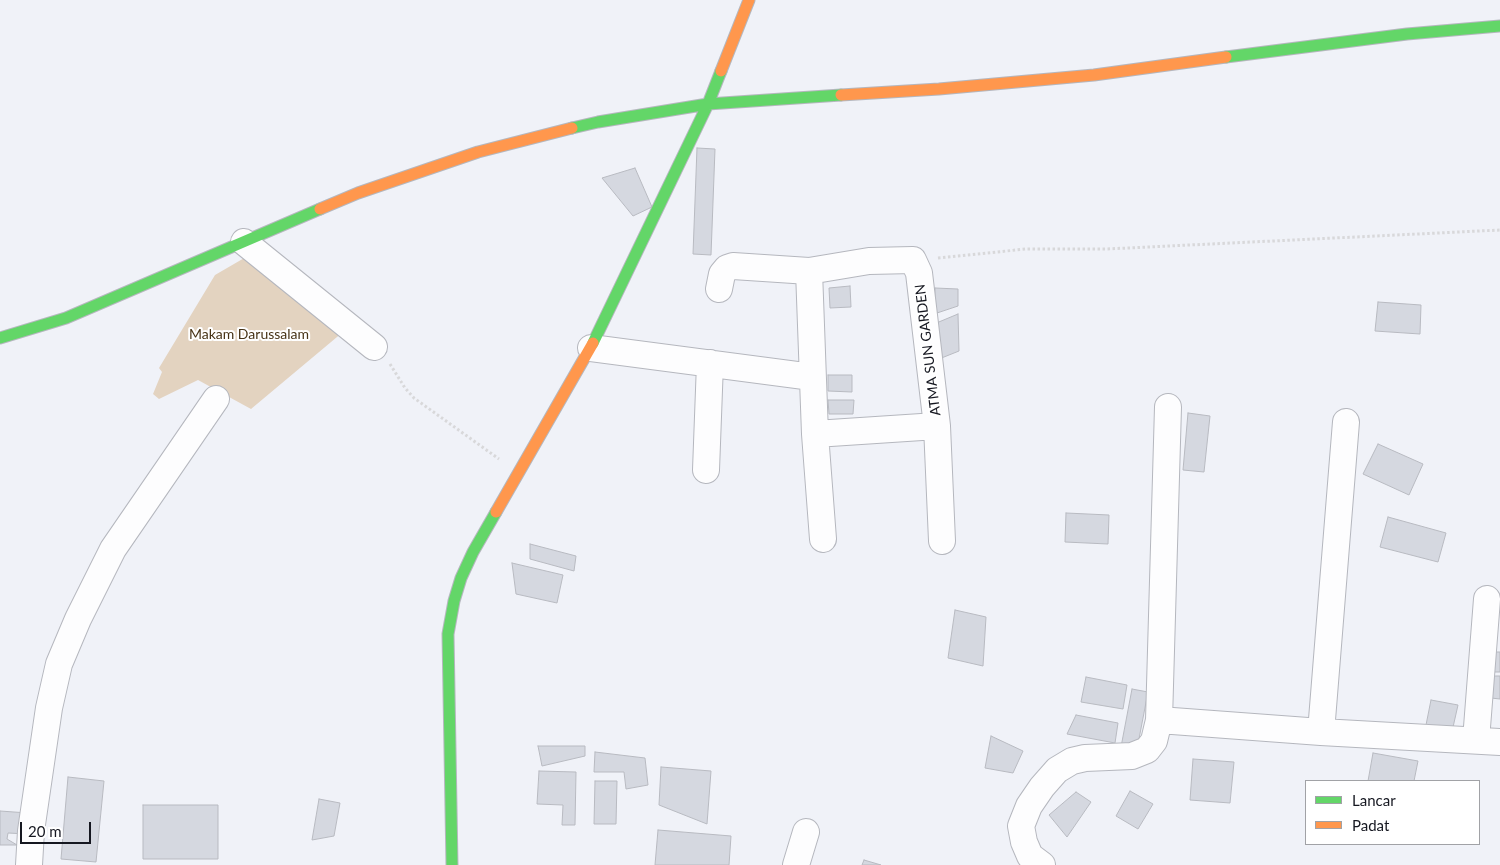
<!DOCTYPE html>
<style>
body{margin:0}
#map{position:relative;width:1500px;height:865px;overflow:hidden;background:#f0f2f8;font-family:Lato,sans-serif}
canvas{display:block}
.legend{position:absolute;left:1305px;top:780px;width:175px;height:65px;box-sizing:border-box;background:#fff;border:1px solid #a1a2a6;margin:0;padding:6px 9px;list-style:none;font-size:15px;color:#151720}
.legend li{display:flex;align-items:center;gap:10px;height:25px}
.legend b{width:25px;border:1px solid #a1a2a6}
.scale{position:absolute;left:20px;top:822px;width:71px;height:22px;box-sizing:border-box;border:2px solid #151720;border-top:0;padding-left:6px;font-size:15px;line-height:18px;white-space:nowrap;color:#151720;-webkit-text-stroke:4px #fff;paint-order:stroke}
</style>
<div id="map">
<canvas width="1500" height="865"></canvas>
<ul class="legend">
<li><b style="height:6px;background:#63d668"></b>Lancar</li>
<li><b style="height:6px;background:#ff974d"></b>Padat</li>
</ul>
<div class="scale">20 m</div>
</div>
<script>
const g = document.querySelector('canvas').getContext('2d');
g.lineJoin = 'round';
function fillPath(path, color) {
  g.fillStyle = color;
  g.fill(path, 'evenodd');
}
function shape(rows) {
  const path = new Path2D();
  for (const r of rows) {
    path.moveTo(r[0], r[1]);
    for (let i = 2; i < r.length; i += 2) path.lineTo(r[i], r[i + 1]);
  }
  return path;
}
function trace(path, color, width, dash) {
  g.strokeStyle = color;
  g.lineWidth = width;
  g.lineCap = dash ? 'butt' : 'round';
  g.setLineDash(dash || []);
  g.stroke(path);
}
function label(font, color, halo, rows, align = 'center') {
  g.font = font + ' Lato,sans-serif';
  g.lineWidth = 4;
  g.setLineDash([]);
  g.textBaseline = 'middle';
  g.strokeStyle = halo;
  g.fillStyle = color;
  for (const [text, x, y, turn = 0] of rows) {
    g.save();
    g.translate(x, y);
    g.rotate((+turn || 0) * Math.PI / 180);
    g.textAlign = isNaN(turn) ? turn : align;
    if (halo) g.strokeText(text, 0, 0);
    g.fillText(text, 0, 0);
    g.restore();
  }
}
const green = shape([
 [246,257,343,332,251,409,198,380,159,399,153,394,162,372,159,368,215,275]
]);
const building = shape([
 [697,148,715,149,711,255,693,254,697,148],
 [635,168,652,207,633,216,602,178,635,168],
 [850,286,851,307,830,308,829,288,850,286],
 [935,288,958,289,958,306,934,314,935,288],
 [1378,302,1421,305,1420,334,1375,331,1378,302],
 [958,314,959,351,939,359,934,324,958,314],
 [828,375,852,375,852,392,828,391,828,375],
 [828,400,854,400,853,414,829,414,828,400],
 [1188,413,1210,416,1204,472,1183,470,1188,413],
 [1378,444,1423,464,1409,495,1363,474,1378,444],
 [1066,513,1109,515,1108,544,1065,542,1066,513],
 [1388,517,1446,533,1438,562,1380,547,1388,517],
 [530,544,576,556,574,571,530,559,530,544],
 [512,563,563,575,557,603,516,594,512,563],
 [955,610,986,617,983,666,948,658,955,610],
 [1493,652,1500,652,1500,672,1493,672,1493,652],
 [1491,676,1500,676,1500,699,1491,698,1491,676],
 [1086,677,1127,685,1123,709,1081,702,1086,677],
 [1132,689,1148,692,1138,744,1121,747,1132,689],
 [1431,700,1458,705,1449,745,1423,740,1431,700],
 [1076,715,1118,723,1115,743,1067,734,1076,715],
 [991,736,1023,751,1013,773,985,768,991,736],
 [538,746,585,746,585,756,542,766,538,746],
 [595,752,645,758,648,785,626,789,624,772,594,772,595,752],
 [1373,753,1418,761,1414,781,1368,781,1373,753],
 [1193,759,1234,762,1230,803,1190,800,1193,759],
 [661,767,711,771,707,824,659,805,661,767],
 [539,771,576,772,575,825,562,825,563,805,537,804,539,771],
 [68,777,104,781,96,862,61,859,68,777],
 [595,781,617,781,616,824,594,824,595,781],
 [1130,791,1153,804,1138,829,1116,816,1130,791],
 [1076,792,1091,802,1067,837,1049,815,1076,792],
 [319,799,340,803,334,836,312,840,319,799],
 [143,805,218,805,218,859,143,859,143,805],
 [0,811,28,813,27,834,8,833,7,839,17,845,0,845,0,811],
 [658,830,731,836,729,865,655,865,658,830],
 [864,860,881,865,862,865,864,860]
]);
const path = shape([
 [938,258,1026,249,1107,249,1500,230],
 [390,364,405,388,414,398,499,459]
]);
const street = shape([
 [244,242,374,347],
 [719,289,722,274,727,268,733,266,809,271],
 [591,348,812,377],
 [937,426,919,273,913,260,869,261,809,271,815,434,937,426,942,541],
 [815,434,823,539],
 [706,470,710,363],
 [1159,720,1321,732,1500,742],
 [1321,732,1346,422],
 [1476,740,1487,599],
 [29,865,31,831,49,708,59,664,78,619,113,549,216,399],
 [796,865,806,832],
 [1042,865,1030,856,1024,842,1021,826,1029,806,1042,787,1057,770,1072,761,1085,758,1132,756,1147,750,1154,741,1159,720,1168,407]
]);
const fast = shape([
 [1226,57,1407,34,1500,26],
 [572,128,598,122,708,104,841,95],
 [0,338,66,318,320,209],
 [593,343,708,104,721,71],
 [452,865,448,634,454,601,461,578,473,552,496,512]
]);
const slow = shape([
 [721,71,749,0],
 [841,95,939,89,1094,75,1226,57],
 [320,209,358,193,478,152,572,128],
 [496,512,593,343]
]);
const parkNames = [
 ["Makam Darussalam",249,334]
];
const streetNames = [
 ["ATMA SUN GARDEN",928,350,-97]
];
fillPath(green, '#e3d3c0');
fillPath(building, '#d5d8e0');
trace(building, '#b8bac1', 1);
trace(street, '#b5b7be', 28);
trace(fast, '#b5b7be', 13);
trace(slow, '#b5b7be', 13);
trace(path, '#d8d8da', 3, [2.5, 2.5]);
trace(street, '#fdfdfe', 26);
trace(fast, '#63d668', 11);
trace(slow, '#ff974d', 11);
label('14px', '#473316', '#fff', parkNames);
label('14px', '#151720', '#fff', streetNames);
</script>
